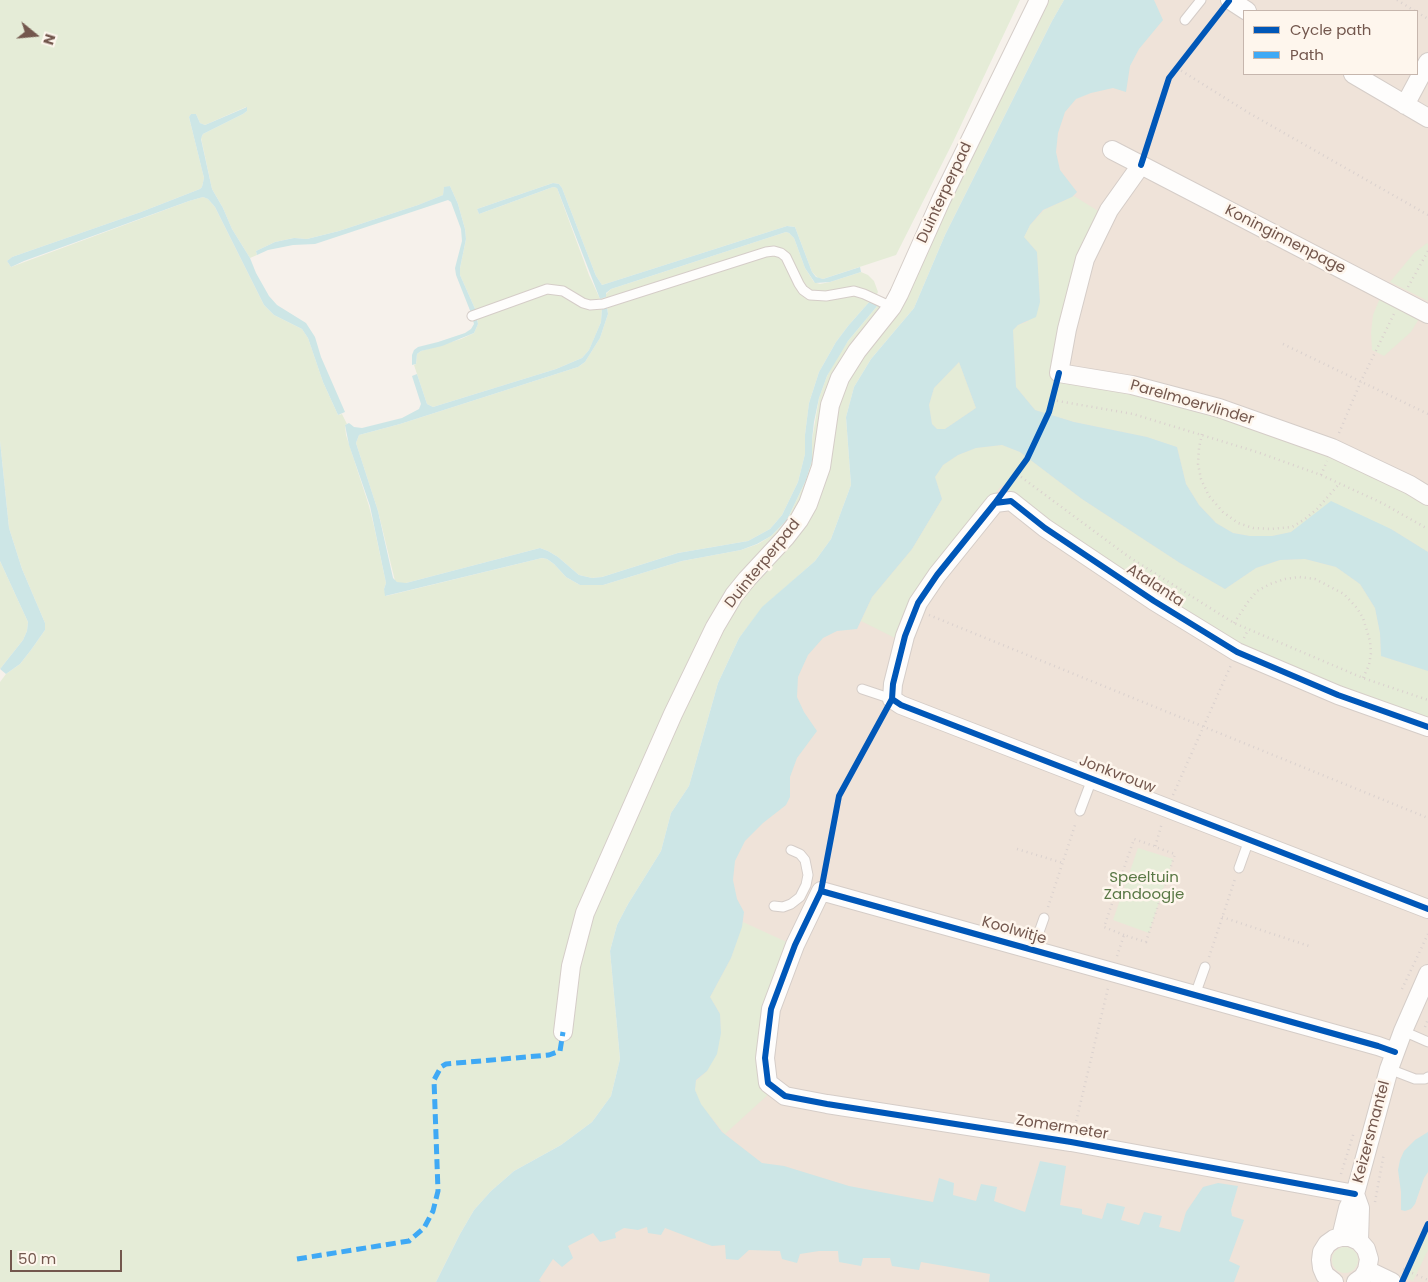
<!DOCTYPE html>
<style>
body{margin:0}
#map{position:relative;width:1428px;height:1282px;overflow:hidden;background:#f6f1eb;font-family:Poppins,sans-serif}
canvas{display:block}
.legend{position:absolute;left:1243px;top:10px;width:175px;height:65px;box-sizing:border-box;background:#fef6ed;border:1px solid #c6b6ad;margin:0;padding:6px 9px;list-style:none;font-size:15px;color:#73574d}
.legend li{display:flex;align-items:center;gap:10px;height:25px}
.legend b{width:25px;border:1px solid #c6b6ad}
.north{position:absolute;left:10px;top:10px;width:50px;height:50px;-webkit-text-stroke:4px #fef6ed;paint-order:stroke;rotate:107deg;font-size:14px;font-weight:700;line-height:20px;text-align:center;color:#73574d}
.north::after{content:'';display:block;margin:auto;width:18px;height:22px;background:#73574d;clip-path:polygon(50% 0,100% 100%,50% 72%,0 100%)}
.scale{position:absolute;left:10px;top:1250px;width:112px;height:22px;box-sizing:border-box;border:2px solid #73574d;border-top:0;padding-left:6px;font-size:15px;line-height:18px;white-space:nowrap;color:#73574d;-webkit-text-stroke:4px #fef6ed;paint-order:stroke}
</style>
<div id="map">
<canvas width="1428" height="1282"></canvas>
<ul class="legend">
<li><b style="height:6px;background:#0057b8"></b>Cycle path</li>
<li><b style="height:6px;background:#3fa9f5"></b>Path</li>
</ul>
<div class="north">N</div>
<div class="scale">50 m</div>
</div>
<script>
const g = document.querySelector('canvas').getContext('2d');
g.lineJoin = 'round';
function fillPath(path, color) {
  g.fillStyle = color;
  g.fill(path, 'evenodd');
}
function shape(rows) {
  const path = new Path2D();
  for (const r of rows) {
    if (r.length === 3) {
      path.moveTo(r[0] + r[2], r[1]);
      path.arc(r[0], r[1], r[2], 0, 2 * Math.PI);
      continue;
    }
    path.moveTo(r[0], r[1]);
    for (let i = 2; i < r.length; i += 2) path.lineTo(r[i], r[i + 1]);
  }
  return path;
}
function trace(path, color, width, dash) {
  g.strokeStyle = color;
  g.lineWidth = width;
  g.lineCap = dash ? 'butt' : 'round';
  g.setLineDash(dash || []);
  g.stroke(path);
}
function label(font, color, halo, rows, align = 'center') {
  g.font = font + ' Poppins,sans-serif';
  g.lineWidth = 5;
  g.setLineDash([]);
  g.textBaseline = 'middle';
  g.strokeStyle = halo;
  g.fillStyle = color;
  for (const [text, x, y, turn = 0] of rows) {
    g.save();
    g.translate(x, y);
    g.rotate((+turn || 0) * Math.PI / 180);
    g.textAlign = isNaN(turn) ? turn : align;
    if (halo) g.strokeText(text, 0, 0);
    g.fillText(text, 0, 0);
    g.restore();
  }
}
const residential = shape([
 [1113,0,1428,0,1428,1282,521,1282,692,1001,788,678,1032,182],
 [1244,11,1417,11,1417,74,1244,74]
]);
const green = shape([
 [0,0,1020,0,953,142,896,255,823,279,818,278,812,272,795,227,787,226,602,285,596,276,562,188,559,184,553,183,477,209,479,214,553,187,557,188,589,275,600,299,606,297,606,294,611,289,786,232,789,233,794,238,805,268,814,282,820,284,830,282,861,272,868,275,874,281,878,292,876,296,855,288,826,293,811,291,805,288,802,282,789,254,782,250,774,248,765,248,604,301,591,302,584,300,564,287,547,285,476,311,460,275,460,268,466,239,465,229,458,204,450,186,444,188,443,195,418,205,339,231,307,239,294,238,275,242,256,251,257,255,250,258,232,229,223,208,212,189,201,138,203,134,243,114,247,111,246,107,205,125,200,123,196,114,191,114,189,117,204,178,202,187,200,189,141,212,12,257,7,261,11,267,189,201,203,197,208,199,215,207,264,305,274,315,302,329,308,338,323,382,338,415,342,414,347,424,345,425,346,435,369,506,374,526,386,583,384,589,386,596,542,558,547,559,554,564,566,577,580,585,603,585,682,561,741,550,758,544,771,536,787,520,806,480,812,461,812,440,819,398,827,376,839,354,848,341,878,305,883,307,884,312,844,363,831,390,825,418,817,466,805,503,797,518,783,536,744,577,731,593,712,626,670,713,582,912,567,966,560,1032,567,1031,574,967,588,914,698,670,719,629,738,597,750,582,788,540,802,522,811,506,820,485,824,467,834,405,843,379,860,353,892,313,897,309,906,295,918,259,944,201,1043,0,1064,0,1052,21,945,235,914,308,871,359,854,387,846,417,851,485,831,539,815,561,762,608,739,638,718,683,689,786,671,813,661,851,628,904,617,925,610,951,620,1059,611,1096,592,1122,561,1145,514,1171,491,1191,474,1210,460,1234,436,1282,0,1282,0,682,6,674,20,664,31,650,45,630,45,623,22,569,9,528,0,441],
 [1074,196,1103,214,1065,373,1140,391,1252,421,1428,499,1428,552,1391,529,1308,520,1291,532,1272,536,1250,536,1233,533,1216,523,1199,505,1186,484,1177,447,1147,437,1074,422,1035,410,1016,387,1013,330,1018,325,1027,322,1040,302,1037,252,1024,237,1030,225,1044,210],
 [1427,243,1428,244,1428,301,1390,282,1414,253],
 [766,255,780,256,784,259,808,298,827,300,854,295,863,297,870,301,848,326,836,342,819,372,809,403,805,435,805,454,798,482,782,515,770,529,748,541,678,553,602,577,592,578,579,575,558,557,548,551,540,548,406,583,399,583,395,581,378,511,356,443,359,435,400,424,578,367,585,362,600,338,608,314,607,307],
 [548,292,561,294,590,309,602,308,601,322,593,341,589,350,582,358,556,369,433,407,427,404,414,365,416,364,417,354,421,351,461,339,474,333,478,324,477,319],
 [1380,298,1420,317,1411,332,1384,356,1372,350,1371,333,1373,315],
 [959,362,976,408,945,429,937,429,932,424,929,405,934,388],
 [1002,445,1020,452,1082,499,1180,563,1225,589,1256,568,1280,560,1305,559,1336,567,1360,584,1375,608,1380,633,1381,656,1428,671,1428,719,1374,702,1263,657,1178,614,1032,510,1002,485,934,569,899,640,861,621,872,597,912,549,942,499,935,477,943,465,958,455,976,448],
 [0,561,28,622,27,631,23,640,0,669],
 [1138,848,1173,859,1149,933,1113,920],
 [743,922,791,944,770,998,772,1091,725,1134,700,1104,695,1090,696,1081,707,1071,721,1033,720,1014,710,997,731,958],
 [1428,1228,1428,1250,1413,1281,1406,1278],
 [1345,1260,13]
]);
const water = shape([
 [1064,0,1154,0,1163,20,1139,49,1130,66,1126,92,1113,88,1091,93,1076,99,1065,112,1058,133,1056,152,1060,170,1077,192,1072,197,1043,210,1030,225,1024,237,1037,252,1040,302,1036,317,1018,325,1013,330,1016,387,1035,410,1074,422,1147,437,1177,447,1186,484,1199,505,1216,523,1233,533,1250,536,1272,536,1291,532,1331,501,1391,529,1428,552,1428,671,1381,656,1380,633,1375,608,1360,584,1336,567,1305,559,1280,560,1256,568,1225,589,1180,563,1082,499,1020,452,1002,445,976,448,958,455,943,465,935,477,942,499,912,549,872,597,857,629,837,631,823,638,808,655,798,677,797,697,804,712,817,731,797,758,790,777,790,797,786,805,763,823,745,841,735,861,733,880,737,899,744,912,742,927,731,958,710,997,720,1014,721,1033,717,1054,707,1071,696,1080,695,1090,701,1104,722,1132,762,1163,784,1166,849,1186,933,1202,939,1178,954,1183,953,1195,976,1201,981,1184,997,1187,994,1201,1025,1212,1040,1161,1066,1166,1060,1205,1082,1209,1082,1214,1102,1219,1107,1203,1125,1207,1121,1220,1139,1225,1144,1212,1162,1216,1159,1227,1180,1232,1186,1212,1203,1187,1218,1183,1238,1186,1231,1210,1232,1216,1244,1220,1229,1261,1240,1266,1234,1282,989,1282,990,1274,921,1262,919,1270,892,1266,890,1258,863,1258,861,1266,839,1262,838,1251,819,1251,800,1254,797,1263,782,1259,780,1251,749,1250,738,1260,726,1259,725,1245,712,1246,665,1228,661,1235,648,1233,647,1227,638,1230,624,1228,615,1233,616,1238,600,1242,593,1233,568,1246,573,1258,562,1267,553,1259,539,1280,541,1282,436,1282,460,1234,474,1210,491,1191,514,1171,561,1145,592,1122,611,1096,620,1059,610,951,617,925,628,904,661,851,671,813,689,786,718,683,739,638,762,607,815,561,831,539,851,485,846,417,854,387,871,359,914,308,945,235,1052,21],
 [959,362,976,408,945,429,937,429,932,424,929,405,934,388],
 [247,107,247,111,243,114,203,134,202,136,201,139,212,189,223,208,232,229,250,258,256,273,269,296,277,305,306,323,315,337,321,357,345,412,338,415,323,382,308,338,302,329,274,315,264,305,215,207,208,199,203,197,189,201,24,261,11,267,7,261,12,257,141,212,200,189,202,187,204,178,189,117,191,114,196,114,200,123,205,125],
 [553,183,559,184,562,188,596,276,602,285,787,226,795,227,812,272,816,277,823,279,860,267,861,272,830,282,815,283,805,268,794,238,789,233,786,232,611,289,606,293,606,297,600,299,557,188,553,187,479,214,477,209],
 [450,186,458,204,465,229,466,239,460,268,460,275,476,311,471,313,456,275,455,268,462,241,461,229,451,202,448,200,315,244,293,245,268,250,257,255,256,251,275,242,294,238,307,239,339,231,418,205,443,195,444,187],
 [870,301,878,305,848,341,827,376,819,398,814,422,812,440,812,461,806,480,787,520,771,536,757,544,741,550,682,561,603,585,580,585,566,577,554,564,547,559,542,558,385,596,384,589,386,583,370,506,349,445,345,425,349,423,354,427,362,428,402,418,419,409,421,404,412,376,417,374,427,404,433,407,556,369,582,358,589,350,601,322,602,308,607,307,608,314,600,338,585,362,578,367,400,424,359,435,356,443,378,511,393,578,397,582,406,583,540,548,548,551,558,557,579,575,592,578,602,577,678,553,748,541,770,529,782,515,798,482,805,454,805,435,809,403,819,372,836,342,848,326],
 [477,319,478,324,474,333,442,346,421,351,417,354,416,364,412,365,412,355,414,350,418,347,438,342,465,333,471,329,474,324,473,320],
 [0,441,9,528,22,569,45,623,45,630,31,650,20,664,6,674,0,669,23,640,27,631,28,622,0,561],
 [1428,1132,1428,1172,1424,1178,1415,1204,1411,1209,1405,1211,1401,1210,1401,1192,1398,1170,1400,1160,1404,1151,1415,1140]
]);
const path = shape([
 [1397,0,1415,11],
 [1417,12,1428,19],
 [1177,68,1249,113,1428,215],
 [1408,287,1428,251],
 [1283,344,1428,414],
 [1052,400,1133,414,1257,452,1321,475,1382,503,1428,529],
 [1339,433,1361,381,1394,314],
 [1202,434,1199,448,1198,464,1201,479,1209,496,1223,512,1238,523,1253,528,1271,529,1292,527,1305,519,1317,509,1339,484],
 [1017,474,1129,557,1234,623,1363,678,1428,700],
 [1321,475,1327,461],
 [929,615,1428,818],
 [1234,623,1248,602,1257,591,1270,584,1285,579,1299,577,1315,579,1344,594,1357,608,1363,618,1370,641,1371,653,1369,665,1363,678],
 [1244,638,1248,630],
 [1173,795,1231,665],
 [1017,849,1063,863],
 [1048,907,1076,822],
 [1222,917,1309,946],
 [1124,935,1104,927,1134,839,1154,846],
 [1117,956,1124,935,1146,942,1175,854,1155,847,1162,823],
 [1209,957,1235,879],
 [1402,989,1428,934],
 [1425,1027,1428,1019],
 [1075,1126,1108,988],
 [1341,1174,1354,1132],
 [1375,1202,1384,1153],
 [1403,1269,1428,1280]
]);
const lane = shape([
 [1185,20,1201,0],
 [472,316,547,289,563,291,583,303,590,305,603,304,766,252,774,251,781,253,786,257,799,284,803,290,810,295,826,296,854,291,864,294,892,307],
 [862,689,892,699],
 [1080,811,1092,779],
 [1239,868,1249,840],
 [774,906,783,907,791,904,800,897,806,885,808,875,805,860,800,854,791,850],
 [1033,949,1044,918],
 [1195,995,1205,967],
 [1403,1031,1428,1042],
 [1389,1069,1415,1079,1425,1079,1428,1077]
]);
const street = shape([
 [1230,0,1247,11],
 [1353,74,1428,118],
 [1405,105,1428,62],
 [1112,150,1141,165],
 [1428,314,1141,165,1109,210,1085,259,1067,329,1059,373,1132,385,1219,408,1332,448,1410,485,1428,496],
 [1428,727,1338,695,1237,652,1154,601,1045,528,1011,501,995,503,937,575,918,603,905,636,893,684,892,699,901,705,1428,909],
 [563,1032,571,966,585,913,673,714,715,627,734,595,747,579,785,538,799,520,808,504,821,467,830,405,840,378,857,351,892,307,899,294,941,200,1039,0],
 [1355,1194,1071,1142,827,1104,785,1096,768,1083,765,1058,771,1009,795,945,821,891,1378,1046,1395,1052],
 [1355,1194,1360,1208,1359,1241],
 [1341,1237,1348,1208,1355,1194,1389,1069,1403,1031,1428,974],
 [1367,1270,1392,1282],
 [1334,1282,1325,1275,1322,1268,1321,1260,1322,1252,1327,1244,1334,1239,1341,1237,1350,1237,1359,1241,1366,1249,1369,1259,1367,1270,1363,1277,1356,1282]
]);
const quiet = shape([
 [297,1259,409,1241,424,1228,433,1211,438,1191,434,1080,441,1067,446,1064,549,1055,560,1051,563,1032]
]);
const cycleway = shape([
 [1141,165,1169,78,1229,1],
 [995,503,1027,459,1049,412,1059,373],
 [1428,727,1338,695,1237,652,1154,601,1045,528,1011,501,995,503,937,575,918,603,905,636,893,684,892,699,901,705,1428,909],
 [821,891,839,796,892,699],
 [1355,1194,1071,1142,827,1104,785,1096,768,1083,765,1058,771,1009,795,945,821,891,1378,1046,1395,1052],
 [1402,1282,1428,1224]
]);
const streetNames = [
 ["Duinterperpad",945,193,-65],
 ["Koninginnenpage",1285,240,27],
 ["Parelmoervlinder",1192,403,16],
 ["Duinterperpad",763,564,-51],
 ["Atalanta",1155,586,33],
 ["Jonkvrouw",1117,775,21],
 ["Koolwitje",1014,931,16],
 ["Zomermeter",1062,1128,9],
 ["Keizersmantel",1372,1132,-75]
];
const parkNames = [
 ["Speeltuin",1144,878],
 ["Zandoogje",1144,895]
];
fillPath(residential, '#efe3d9');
fillPath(green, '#e5ecd7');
fillPath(water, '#cde6e6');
trace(lane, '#d5cdc8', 11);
trace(street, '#d5cdc8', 20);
trace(path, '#dad1ce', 2.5, [1, 4]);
trace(lane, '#fefdfc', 9);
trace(street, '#fefdfc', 18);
trace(quiet, '#3fa9f5', 5, [10, 5]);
trace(cycleway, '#0057b8', 6);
label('15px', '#73574d', '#fef6ed', streetNames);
label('15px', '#597845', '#fef6ed', parkNames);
</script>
